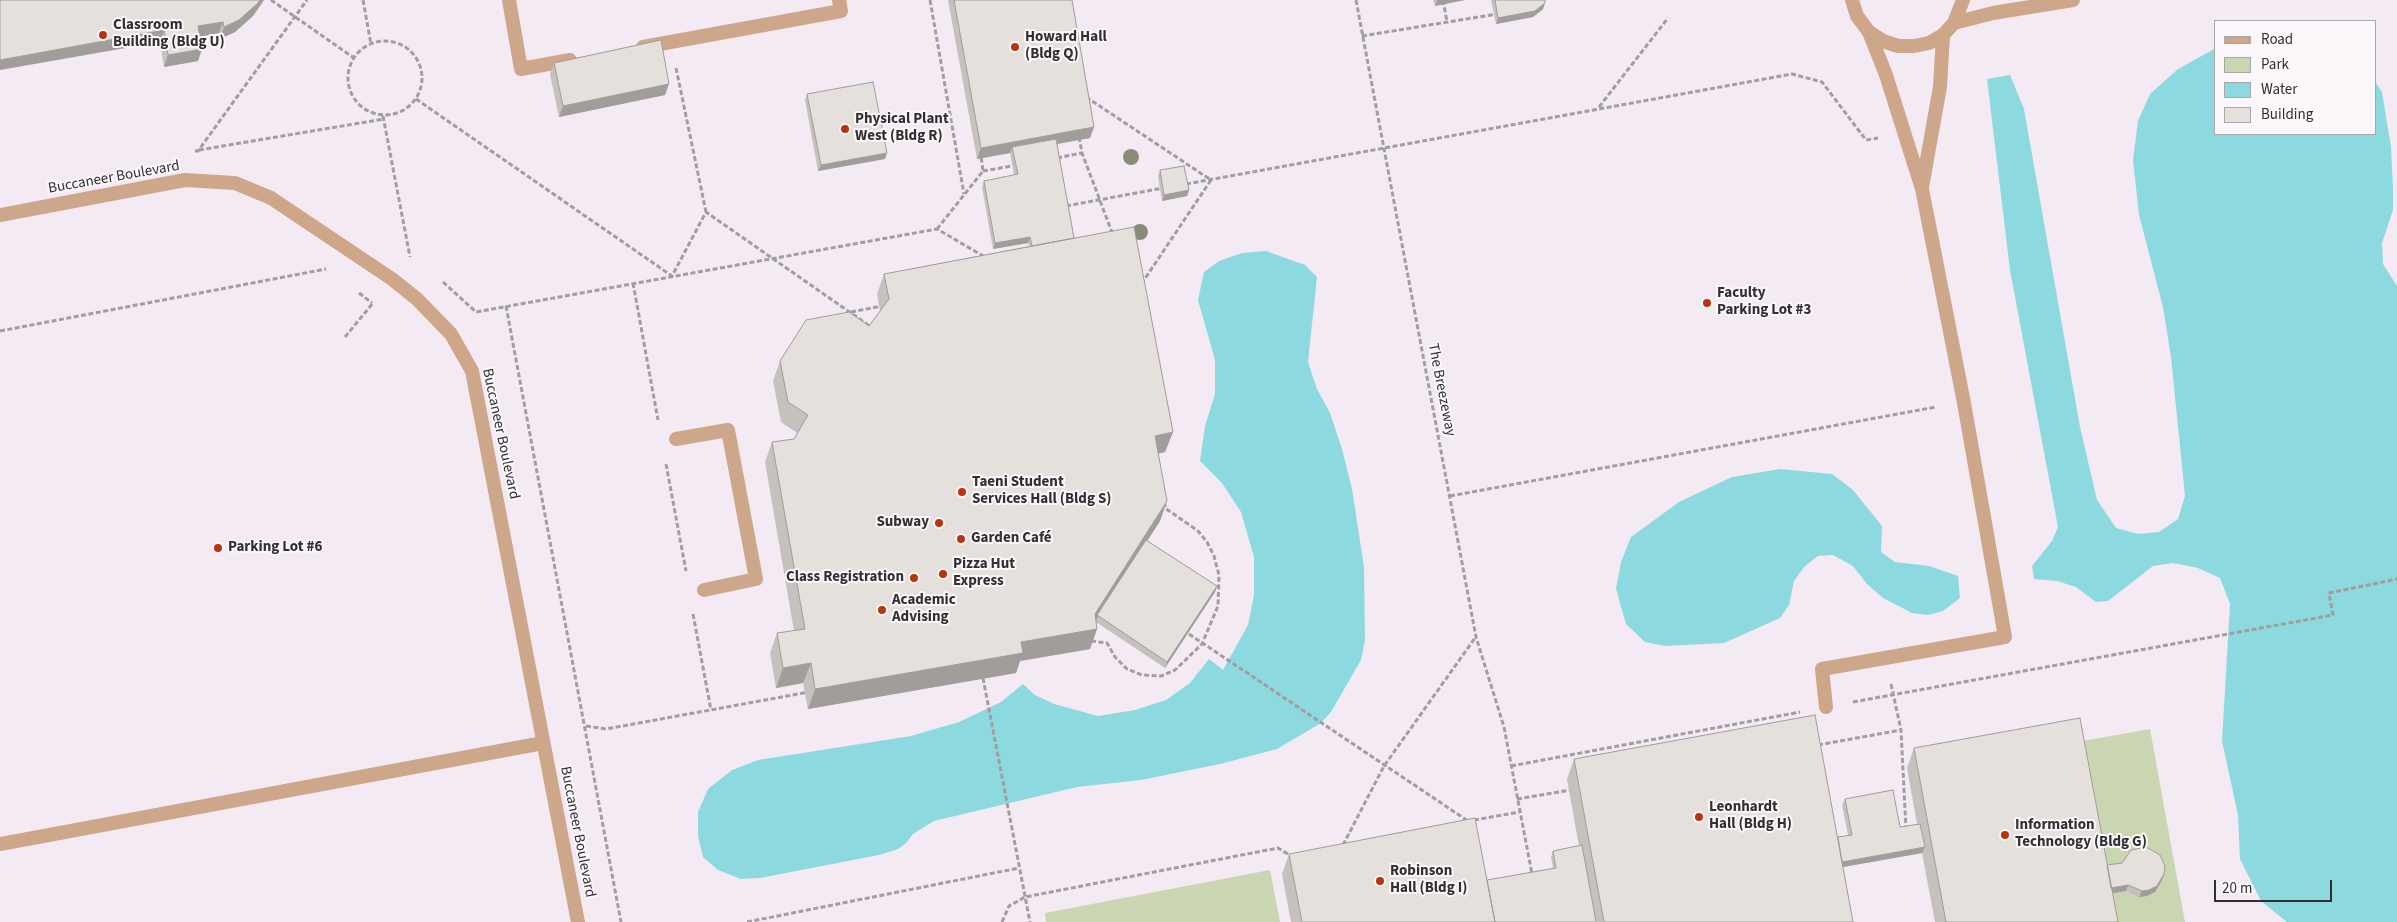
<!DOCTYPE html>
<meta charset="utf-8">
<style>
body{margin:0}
#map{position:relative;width:2397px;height:922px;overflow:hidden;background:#fbf7fb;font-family:"Source Sans 3",sans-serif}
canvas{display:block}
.legend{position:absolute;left:2214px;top:20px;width:162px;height:115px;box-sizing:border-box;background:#fbf7fb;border:1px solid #aaa7aa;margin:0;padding:6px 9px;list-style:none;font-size:15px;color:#313031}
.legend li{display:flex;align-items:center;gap:10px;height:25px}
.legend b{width:25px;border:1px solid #aaa7aa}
.scale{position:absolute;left:2214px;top:880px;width:118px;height:22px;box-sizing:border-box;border:2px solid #313031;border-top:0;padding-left:6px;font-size:15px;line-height:18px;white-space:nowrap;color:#313031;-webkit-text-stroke:4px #fbf7fb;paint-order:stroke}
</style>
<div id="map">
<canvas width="2397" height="922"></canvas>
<ul class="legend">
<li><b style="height:6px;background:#cea68a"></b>Road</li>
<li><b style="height:14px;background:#cad6b1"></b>Park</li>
<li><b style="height:14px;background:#8cdae0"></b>Water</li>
<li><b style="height:14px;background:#e5e0dc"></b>Building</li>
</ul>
<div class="scale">20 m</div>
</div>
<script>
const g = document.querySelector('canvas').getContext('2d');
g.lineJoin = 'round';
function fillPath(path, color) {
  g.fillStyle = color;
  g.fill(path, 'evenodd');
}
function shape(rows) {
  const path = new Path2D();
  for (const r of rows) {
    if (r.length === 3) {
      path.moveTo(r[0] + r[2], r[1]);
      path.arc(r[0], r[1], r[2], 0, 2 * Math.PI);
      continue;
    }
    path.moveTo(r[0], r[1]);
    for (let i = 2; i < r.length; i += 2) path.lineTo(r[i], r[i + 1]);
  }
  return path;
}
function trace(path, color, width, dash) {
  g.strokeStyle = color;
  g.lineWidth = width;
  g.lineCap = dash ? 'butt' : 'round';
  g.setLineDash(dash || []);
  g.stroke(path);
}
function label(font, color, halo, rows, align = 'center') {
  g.font = font + ' "Source Sans 3",sans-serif';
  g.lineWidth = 4;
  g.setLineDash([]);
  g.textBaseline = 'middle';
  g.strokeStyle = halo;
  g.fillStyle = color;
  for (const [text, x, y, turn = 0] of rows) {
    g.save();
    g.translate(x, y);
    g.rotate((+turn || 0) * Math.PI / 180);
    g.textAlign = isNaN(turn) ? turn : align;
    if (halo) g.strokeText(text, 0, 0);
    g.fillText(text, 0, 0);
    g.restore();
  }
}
const built = shape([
 [0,0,2397,0,2397,922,0,922],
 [2216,21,2376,21,2376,134,2216,134]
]);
const green = shape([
 [2150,729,2185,922,2116,922,2083,741],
 [1270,870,1280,922,1046,922,1045,913]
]);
const water = shape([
 [2216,48,2216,134,2376,134,2376,83,2382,92,2391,147,2393,188,2393,210,2382,243,2383,264,2397,286,2397,922,2287,922,2261,901,2240,859,2238,815,2222,741,2230,604,2220,578,2198,568,2173,563,2153,566,2108,601,2096,602,2076,587,2057,581,2034,579,2032,566,2052,541,2058,527,2010,270,1987,79,2010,75,2024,109,2080,427,2097,500,2116,528,2138,534,2159,532,2178,519,2185,496,2171,357,2163,307,2139,215,2133,160,2138,121,2150,94,2178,69],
 [1266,251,1305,265,1317,277,1308,362,1317,389,1330,413,1342,449,1352,489,1364,567,1365,640,1361,660,1331,712,1321,723,1277,749,1220,764,1141,780,1077,787,934,821,913,834,906,843,898,849,879,855,760,878,741,879,718,870,703,857,698,836,698,812,708,789,732,770,758,760,911,736,959,722,1001,702,1023,684,1035,695,1054,704,1098,716,1135,710,1166,700,1190,683,1209,659,1223,670,1248,625,1254,595,1254,557,1241,512,1222,483,1200,461,1205,426,1215,394,1215,360,1198,300,1204,272,1219,261,1242,253],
 [1780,469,1832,474,1853,490,1882,526,1881,552,1895,562,1929,566,1958,576,1960,598,1943,611,1928,615,1912,613,1883,598,1867,584,1853,566,1833,555,1818,556,1804,567,1794,581,1789,605,1780,618,1724,643,1665,646,1645,642,1626,624,1616,589,1621,562,1631,537,1679,502,1732,477]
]);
const path = shape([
 [271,0,354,58],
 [363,0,371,44],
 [930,0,964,194],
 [1356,0,1476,637,1504,727,1532,874],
 [1443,0,1447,22],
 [1362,36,1497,14],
 [385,78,37],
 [676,68,706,212],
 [1086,97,1211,180,1142,283],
 [416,99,672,276,706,212,871,327],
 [1599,107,1668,18],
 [383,116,410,257],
 [1079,137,1082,153,1113,235],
 [199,150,384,119],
 [195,151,198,151,307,0],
 [1057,158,1082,153],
 [983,171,1012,166],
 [1186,184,1792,74,1822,82,1866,140,1878,138],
 [1066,206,1163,188],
 [937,229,983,171,981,156],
 [443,282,476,312,937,229,985,257],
 [633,283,658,420],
 [359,293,372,303],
 [506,306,621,922],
 [851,312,882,306],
 [0,331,326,269],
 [345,337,373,303],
 [666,464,686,571],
 [1450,496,1936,407],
 [693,614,711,710],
 [1189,634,1468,821],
 [1091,641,1107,643,1115,657,1127,669,1142,675,1161,676,1175,670,1202,644,1218,606,1219,575,1214,556,1207,542,1198,531,1165,508,1165,504],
 [983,678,1030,922],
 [1891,684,1901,730,1906,829],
 [1853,702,2333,615,2329,593,2397,579],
 [586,726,606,729,809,692],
 [1818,745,1901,730],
 [1511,766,1800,712],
 [1517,799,1571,790],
 [1474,820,1520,812],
 [1343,845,1384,766,1475,638],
 [747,922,1019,868],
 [1002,922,1009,906,1025,897,1278,848,1291,856]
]);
const service = shape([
 [509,0,521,69,570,60],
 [643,47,841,11,839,0],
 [1922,187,1940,87,1943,35],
 [0,215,185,180,235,183,271,198,392,279,417,299,451,334,472,371,578,922],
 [676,439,728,430,756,579,704,590],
 [1826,707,1822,669,2005,637,1964,403,1922,189,1886,75,1869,32],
 [0,844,543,743]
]);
const minor = shape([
 [1852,0,1857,16,1869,32,1883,41,1898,46,1914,46,1929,43,1943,35,1954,23,1963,0],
 [1954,23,1993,13,2073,0]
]);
const trees = [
 [1131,157],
 [1140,232]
];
const wall = shape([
 [0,0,264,0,253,16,235,32,220,39,219,33,200,36,202,49,198,61,164,67,160,42],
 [948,0,1072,0,1094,127,1090,138,1057,144,1074,238,1173,432,1165,452,1158,453,1167,501,1160,521,1147,541,1217,586,1215,592,1165,668,1096,622,1097,629,1090,649,1020,661,1016,673,808,709,803,683,776,688,770,653,777,633,794,631,765,462,772,442,794,439,797,433,781,422,773,381,780,361,869,326,880,311,877,294,884,274,1029,246,1028,243,993,249,982,187,984,181,1014,175,1010,153,977,159],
 [1433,0,1465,0,1435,6],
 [1491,0,1545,0,1543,9,1533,17,1496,24],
 [554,63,665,95,559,117,550,74],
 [807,94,887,153,885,159,818,171,805,100],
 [1160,170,1189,190,1187,196,1162,201,1158,176],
 [1914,748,2107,865,2164,874,2162,880,2155,892,2147,896,2139,897,2126,891,2112,893,2118,922,1935,922,1922,853,1843,867,1853,922,1291,922,1282,874,1289,854,1487,880,1553,868,1551,857,1553,851,1579,846,1567,779,1574,759,1838,837,1848,835,1842,805,1845,799,1900,827,1917,824,1907,768]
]);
const shadedWall = shape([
 [260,0,264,0,253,16,235,32,220,39,224,27],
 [1437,0,1465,0,1435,6],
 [1545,3,1543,9,1533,17,1496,24,1498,18],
 [223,22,219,33,194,38,198,26],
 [164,30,160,42,0,70,0,60],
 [202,49,198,61,164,67,168,55],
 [669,84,665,95,559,117,563,106],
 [1094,127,1090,138,1013,152,1012,147,1010,153,977,159,981,148],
 [887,153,885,159,818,171,821,165],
 [1189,190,1187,196,1162,201,1164,195],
 [1030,237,1028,243,993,249,995,243],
 [1173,432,1165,452,1148,456,1155,436],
 [1167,501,1160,521,1089,631,1097,629,1090,649,1020,661,1016,673,808,709,815,689,1021,642,1095,614],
 [1217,586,1215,592,1165,668,1167,662],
 [811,663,803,683,776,688,783,668],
 [1925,847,1922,853,1832,869,1835,863],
 [2164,874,2162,880,2155,892,2147,896,2139,897,2142,891],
 [2128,885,2126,891,2102,895,2104,889]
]);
const building = shape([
 [0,0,260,0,257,4,239,20,224,27,223,22,198,26,202,49,168,55,164,30,0,60,0,0],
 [954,0,1072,0,1094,127,981,148,954,0],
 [1495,0,1545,0,1545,3,1535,11,1498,18,1495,0],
 [661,40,669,84,563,106,554,63,661,40],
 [873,82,887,153,821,165,807,94,873,82],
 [1056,139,1074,238,1032,246,1030,237,995,243,984,181,1018,174,1012,147,1056,139],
 [1184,166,1189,190,1164,195,1160,170,1184,166],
 [1134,227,1173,432,1155,436,1167,501,1095,614,1097,629,1021,642,1023,653,815,689,811,663,783,668,777,633,805,629,772,442,794,439,808,415,788,402,780,361,806,320,849,312,869,326,889,299,884,274,1134,227],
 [1146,540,1217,586,1167,662,1097,615,1146,540],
 [1815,715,1853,922,1604,922,1574,759,1815,715],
 [2080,718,2118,922,1946,922,1914,748,2080,718],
 [1893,790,1900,827,1920,824,1925,847,1842,862,1838,837,1852,835,1845,799,1893,790],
 [1475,818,1495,922,1302,922,1289,854,1475,818],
 [1582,845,1596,922,1495,922,1487,880,1556,868,1553,851,1582,845],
 [2146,847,2160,855,2165,866,2164,874,2157,886,2149,890,2142,891,2128,885,2111,888,2107,865,2122,863,2131,850,2146,847]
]);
const markers = [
 [103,35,5,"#bc320b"],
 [1015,47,5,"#bc320b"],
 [845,129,5,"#bc320b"],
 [1707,303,5,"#bc320b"],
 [962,492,5,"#bc320b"],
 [939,523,5,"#bc320b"],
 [961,539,5,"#bc320b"],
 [218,548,5,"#bc320b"],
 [943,574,5,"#bc320b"],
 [914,578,5,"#bc320b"],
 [882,610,5,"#bc320b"],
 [1699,817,5,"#bc320b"],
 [2005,835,5,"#bc320b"],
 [1380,881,5,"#bc320b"]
];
const poiNames = [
 ["Classroom",113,26],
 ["Building (Bldg U)",113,43],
 ["Howard Hall",1025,38],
 ["(Bldg Q)",1025,55],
 ["Physical Plant",855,120],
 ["West (Bldg R)",855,137],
 ["Faculty",1717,294],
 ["Parking Lot #3",1717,311],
 ["Taeni Student",972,483],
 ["Services Hall (Bldg S)",972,500],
 ["Subway",929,523,"right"],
 ["Garden Café",971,539],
 ["Parking Lot #6",228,548],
 ["Pizza Hut",953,565],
 ["Express",953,582],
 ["Class Registration",904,578,"right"],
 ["Academic",892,601],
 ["Advising",892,618],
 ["Leonhardt",1709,808],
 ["Hall (Bldg H)",1709,825],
 ["Information",2015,826],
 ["Technology (Bldg G)",2015,843],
 ["Robinson",1390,872],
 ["Hall (Bldg I)",1390,889]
];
const streetNames = [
 ["Buccaneer Boulevard",114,178,-10],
 ["The Breezeway",1441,390,79],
 ["Buccaneer Boulevard",500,434,78],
 ["Buccaneer Boulevard",577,832,79]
];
fillPath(built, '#f4eaf4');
fillPath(green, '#cad6b1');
fillPath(water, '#8cdae0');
trace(path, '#a19ea1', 3, [5, 2.5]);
trace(service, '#cea68a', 14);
trace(minor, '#cea68a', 14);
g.fillStyle = '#898d78';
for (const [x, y] of trees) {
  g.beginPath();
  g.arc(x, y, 8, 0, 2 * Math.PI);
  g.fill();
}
fillPath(wall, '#c5c1bd');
fillPath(shadedWall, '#a09d9a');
fillPath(building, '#e5e0dc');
trace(building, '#a09d9a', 1);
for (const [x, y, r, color] of markers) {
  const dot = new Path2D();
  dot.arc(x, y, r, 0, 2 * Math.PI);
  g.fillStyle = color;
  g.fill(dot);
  trace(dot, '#fbf7fb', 2);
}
label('bold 15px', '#313031', '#fbf7fb', poiNames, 'left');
label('15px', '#313031', '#fbf7fb', streetNames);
</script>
